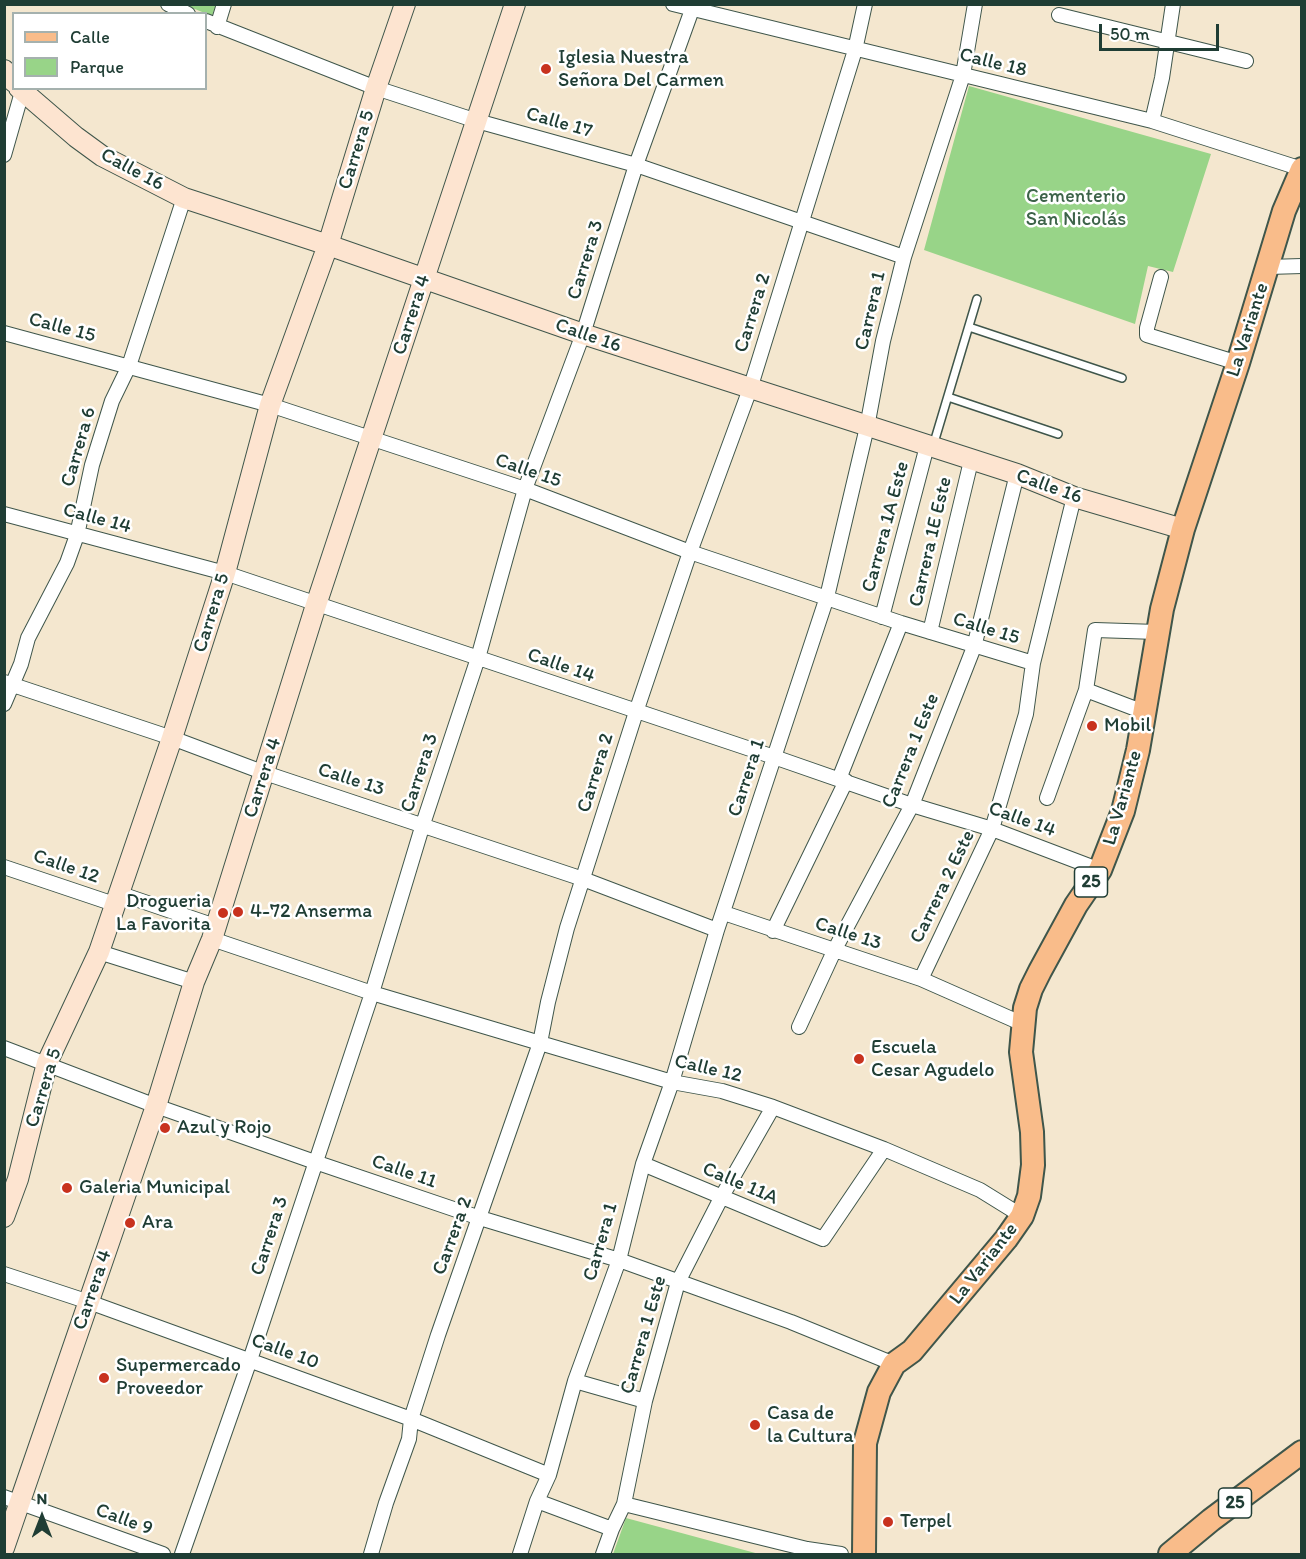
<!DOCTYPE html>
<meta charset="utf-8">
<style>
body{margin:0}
#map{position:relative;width:1306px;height:1559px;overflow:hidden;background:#f4e7cf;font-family:Itim,sans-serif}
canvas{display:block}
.frame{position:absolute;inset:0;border:6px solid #1f3d34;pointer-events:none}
.legend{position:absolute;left:12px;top:12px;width:195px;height:78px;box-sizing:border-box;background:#fff;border:2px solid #a5b1ae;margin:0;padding:8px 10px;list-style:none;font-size:18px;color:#1f3d34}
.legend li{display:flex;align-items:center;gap:12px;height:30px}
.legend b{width:30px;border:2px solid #a5b1ae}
.north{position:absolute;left:12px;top:1487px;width:60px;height:60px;-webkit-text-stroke:4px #fff;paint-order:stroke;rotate:0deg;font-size:16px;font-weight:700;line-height:24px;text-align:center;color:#1f3d34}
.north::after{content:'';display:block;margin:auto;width:21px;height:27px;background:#1f3d34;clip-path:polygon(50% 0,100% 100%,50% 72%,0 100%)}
.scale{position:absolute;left:1099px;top:24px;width:120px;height:27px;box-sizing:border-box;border:3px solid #1f3d34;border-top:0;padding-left:8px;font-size:18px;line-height:21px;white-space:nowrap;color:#1f3d34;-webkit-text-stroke:4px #fff;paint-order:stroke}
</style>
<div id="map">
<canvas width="1306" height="1559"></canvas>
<div class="frame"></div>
<ul class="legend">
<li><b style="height:8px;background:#f9bc8a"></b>Calle</li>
<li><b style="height:16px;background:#98d488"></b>Parque</li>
</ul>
<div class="north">N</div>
<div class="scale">50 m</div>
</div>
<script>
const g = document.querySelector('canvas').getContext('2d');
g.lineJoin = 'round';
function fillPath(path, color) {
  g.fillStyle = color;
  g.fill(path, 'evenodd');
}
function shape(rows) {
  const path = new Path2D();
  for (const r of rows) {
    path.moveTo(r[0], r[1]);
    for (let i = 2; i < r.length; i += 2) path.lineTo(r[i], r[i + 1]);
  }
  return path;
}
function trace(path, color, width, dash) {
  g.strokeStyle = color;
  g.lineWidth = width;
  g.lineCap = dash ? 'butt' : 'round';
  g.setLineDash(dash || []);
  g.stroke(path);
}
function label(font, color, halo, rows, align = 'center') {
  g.font = font + ' Itim,sans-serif';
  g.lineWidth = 5;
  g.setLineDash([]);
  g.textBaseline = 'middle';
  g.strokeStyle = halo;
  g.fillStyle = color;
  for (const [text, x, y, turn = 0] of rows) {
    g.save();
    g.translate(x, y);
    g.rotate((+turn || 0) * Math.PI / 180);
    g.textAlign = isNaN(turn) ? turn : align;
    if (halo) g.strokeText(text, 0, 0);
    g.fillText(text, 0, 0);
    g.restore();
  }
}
const green = shape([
 [185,5,216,5,212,16],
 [969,86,1211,154,1173,272,1148,266,1135,324,924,250],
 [626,1518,759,1554,613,1554]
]);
const lane = shape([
 [969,327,1122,378],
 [948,397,1058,434],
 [933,446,977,299]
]);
const street = shape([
 [168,4,188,14],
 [673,4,1152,121,1302,169],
 [1059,15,1246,61],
 [206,21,376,88,477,121,636,165,904,257],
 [217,27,224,4],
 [1152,121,1162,78,1173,4],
 [4,155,22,92],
 [1268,267,1302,266],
 [1161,277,1147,328,1147,335,1238,363],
 [4,333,270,405,525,489,690,552,901,623,1033,663],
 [4,514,225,573,774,757,912,805,992,829,1100,870],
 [882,617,927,446],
 [930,632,971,461],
 [4,682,172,738,265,773,583,879,717,930],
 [4,704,21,664,28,638,67,563,77,535,92,465,112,401,129,366,184,198],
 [1144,712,1086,690,1095,630,1157,632],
 [839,779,901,623],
 [1047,798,1086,690],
 [4,867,114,904],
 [118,893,215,926],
 [724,913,921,979,1023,1024],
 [773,931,846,781],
 [212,939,372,993,540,1043,672,1082,722,1091,773,1107,884,1149,980,1190,1022,1216],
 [99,952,194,982],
 [921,979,992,829,1026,714,1033,663,1074,497],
 [799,1027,835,949,912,805,974,647,1017,474],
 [4,1048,156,1106,315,1162,480,1218,619,1260,791,1322,894,1364],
 [643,1164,823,1239,884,1149],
 [4,1274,89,1302,411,1419,549,1475],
 [575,1381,645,1401],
 [4,1497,163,1554],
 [537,1501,612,1529],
 [624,1504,807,1549,841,1554],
 [182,1554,250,1360,372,993,423,824,478,658,525,489,583,334,636,165,694,4],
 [371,1554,386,1503,409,1439,411,1419,438,1335,540,1043,548,1002,567,928,636,712,690,552,750,389,855,50,865,4],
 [520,1554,537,1501,549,1475,575,1381,619,1260,643,1164,672,1082,717,930,827,597,867,427,883,341,904,257,963,75,975,4],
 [603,1554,612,1529,624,1504,645,1401,678,1282,721,1198,773,1107]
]);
const secondary = shape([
 [4,70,14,82],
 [19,88,76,137,102,156,184,198,328,245,583,334,1017,474,1074,497,1183,529],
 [4,1217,18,1179,47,1063,99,952,172,738,225,573,270,405,328,245,376,88,405,4],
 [4,1548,156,1106,194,982,212,939,316,605,515,4]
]);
const primary = shape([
 [864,1554,865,1443,879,1392,894,1364,912,1351,1006,1239,1022,1216,1029,1196,1033,1165,1032,1132,1021,1052,1025,1008,1031,989,1040,971,1076,905,1100,870,1123,811,1138,750,1162,609,1183,529,1238,363,1284,211,1302,169],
 [1170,1554,1211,1520,1302,1452]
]);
const markers = [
 [546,69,6,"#c8321e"],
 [1092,726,6,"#c8321e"],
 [238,912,6,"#c8321e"],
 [223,913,6,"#c8321e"],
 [859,1059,6,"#c8321e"],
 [165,1128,6,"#c8321e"],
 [67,1188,6,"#c8321e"],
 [130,1223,6,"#c8321e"],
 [104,1378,6,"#c8321e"],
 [755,1425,6,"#c8321e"],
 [888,1522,6,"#c8321e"]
];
const shields = [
 [1091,882,33],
 [1235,1503,33]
];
const shieldNames = [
 ["25",1091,882],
 ["25",1235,1503]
];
const poiNames = [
 ["Iglesia Nuestra",558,58],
 ["Señora Del Carmen",558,81],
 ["Mobil",1104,726],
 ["Drogueria",211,902,"right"],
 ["La Favorita",211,925,"right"],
 ["4-72 Anserma",250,912],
 ["Escuela",871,1048],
 ["Cesar Agudelo",871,1071],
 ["Azul y Rojo",177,1128],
 ["Galeria Municipal",79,1188],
 ["Ara",142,1223],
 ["Supermercado",116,1366],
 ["Proveedor",116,1389],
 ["Casa de",767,1414],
 ["la Cultura",767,1437],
 ["Terpel",900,1522]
];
const streetNames = [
 ["Calle 18",993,63,14],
 ["Calle 17",559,123,16],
 ["Carrera 5",357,150,-73],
 ["Calle 16",132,170,28],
 ["Carrera 3",586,260,-73],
 ["Carrera 1",871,311,-77],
 ["Carrera 2",753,313,-73],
 ["Carrera 4",412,315,-72],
 ["Calle 15",62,328,15],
 ["La Variante",1248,330,-72],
 ["Calle 16",588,336,19],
 ["Carrera 6",79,447,-74],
 ["Calle 15",528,471,19],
 ["Calle 16",1049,487,20],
 ["Calle 14",97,519,15],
 ["Carrera 1A Este",886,527,-75],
 ["Carrera 1E Este",931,542,-77],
 ["Carrera 5",212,613,-73],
 ["Calle 15",986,629,17],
 ["Calle 14",561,666,19],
 ["Carrera 1 Este",911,751,-68],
 ["Carrera 3",420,773,-72],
 ["Carrera 2",596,773,-73],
 ["Carrera 4",263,778,-72],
 ["Carrera 1",747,778,-72],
 ["Calle 13",351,780,18],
 ["La Variante",1123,798,-74],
 ["Calle 14",1022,820,20],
 ["Calle 12",66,867,19],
 ["Carrera 2 Este",943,887,-64],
 ["Calle 13",848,934,18],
 ["Calle 12",708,1069,13],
 ["Carrera 5",44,1088,-73],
 ["Calle 11",404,1172,19],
 ["Calle 11A",740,1184,23],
 ["Carrera 3",270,1236,-72],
 ["Carrera 2",453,1236,-70],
 ["Carrera 1",601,1242,-74],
 ["La Variante",984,1264,-52],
 ["Carrera 4",93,1290,-71],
 ["Carrera 1 Este",644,1335,-74],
 ["Calle 10",285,1352,20],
 ["Calle 9",124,1520,20]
];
const parkNames = [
 ["Cementerio",1076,197],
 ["San Nicolás",1076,220]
];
fillPath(green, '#98d488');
trace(lane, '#3f564b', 10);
trace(street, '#3f564b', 16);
trace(secondary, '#3f564b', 22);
trace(primary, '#3f564b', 26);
trace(lane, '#fff', 7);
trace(street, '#fff', 14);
trace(secondary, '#fde4d0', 20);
trace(primary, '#f9bc8a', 22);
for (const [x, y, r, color] of markers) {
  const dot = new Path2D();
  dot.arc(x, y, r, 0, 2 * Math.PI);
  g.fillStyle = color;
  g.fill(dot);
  trace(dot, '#fff', 2);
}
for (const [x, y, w] of shields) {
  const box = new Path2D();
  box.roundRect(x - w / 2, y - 15, w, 30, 4.5);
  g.fillStyle = '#fff';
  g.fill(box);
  trace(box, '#1f3d34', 1.5);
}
label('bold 18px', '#1f3d34', null, shieldNames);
label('20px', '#1f3d34', '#fff', poiNames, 'left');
label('20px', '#1f3d34', '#fff', streetNames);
label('20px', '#3d6349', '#fff', parkNames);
</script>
